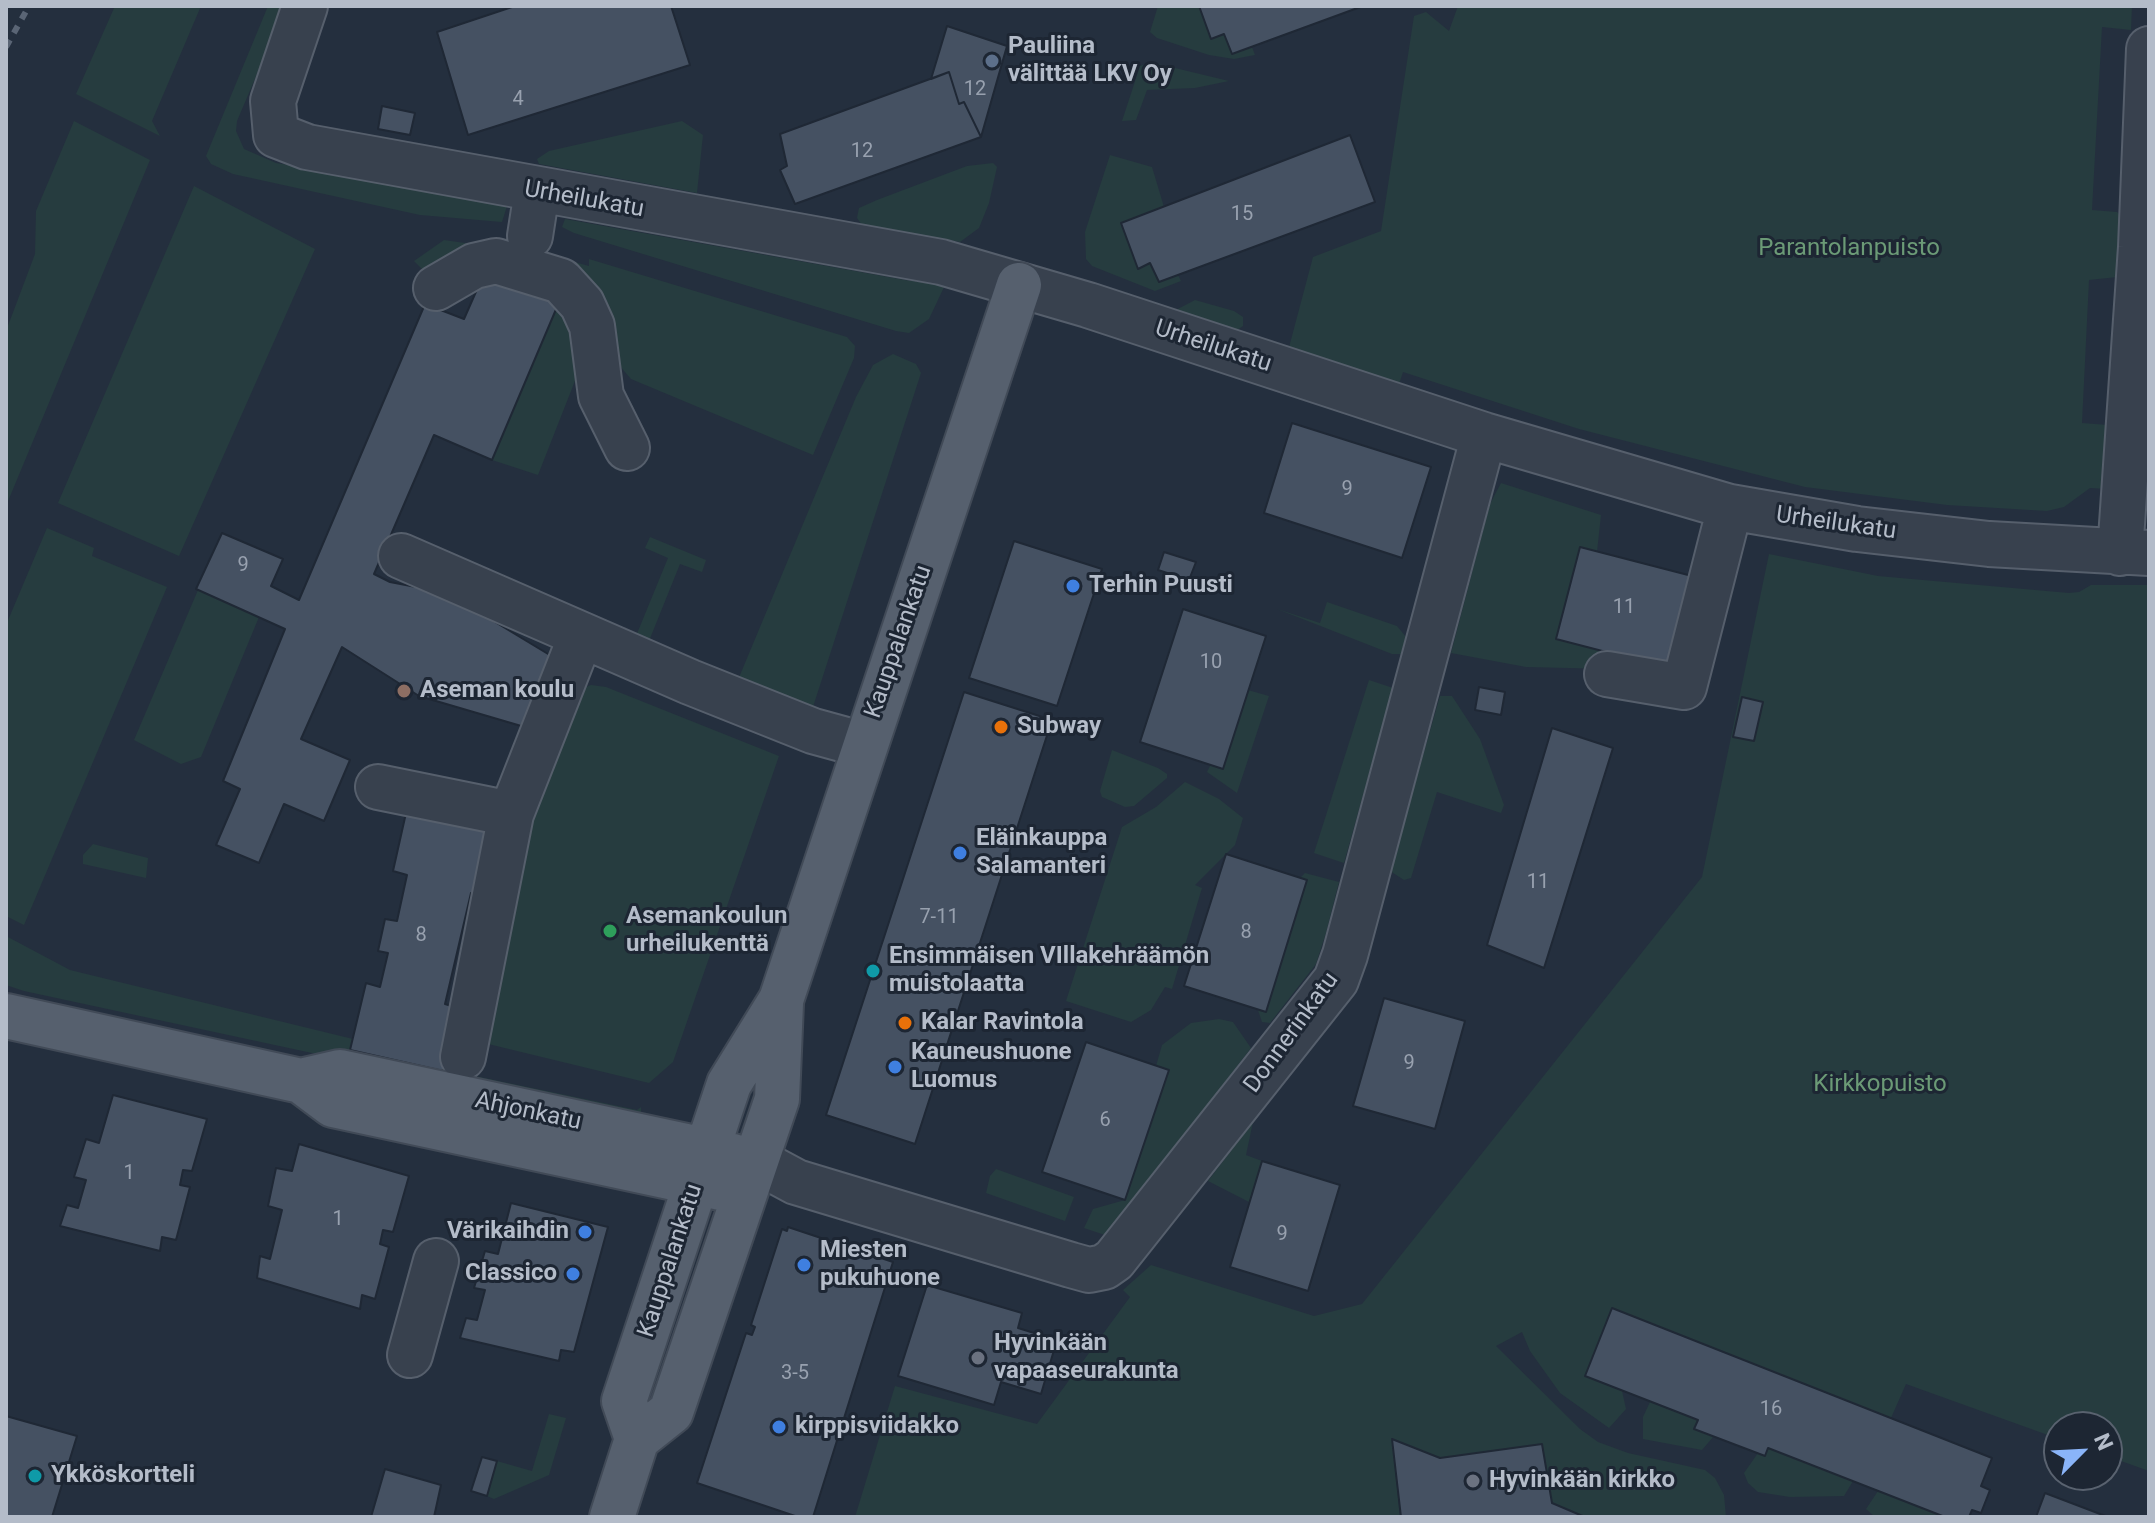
<!DOCTYPE html>
<meta charset="utf-8">
<style>
body{margin:0}
#map{position:relative;width:2155px;height:1523px;overflow:hidden;background:#242f3e;font-family:Roboto,sans-serif}
canvas{display:block}
.frame{position:absolute;inset:0;border:8px solid #b4bcc9;pointer-events:none}
.north{position:absolute;left:2043px;top:1411px;width:80px;height:80px;box-sizing:border-box;background:#1d2633;border:2px solid #59626f;border-radius:50%;rotate:66deg;font-size:22px;font-weight:700;line-height:32px;text-align:center;color:#b4bcc9}
.north::after{content:'';display:block;margin:auto;width:28px;height:36px;background:#8ab4f8;clip-path:polygon(50% 0,100% 100%,50% 72%,0 100%)}
</style>
<div id="map">
<canvas width="2155" height="1523"></canvas>
<div class="frame"></div>
<div class="north">N</div>
</div>
<script>
const g = document.querySelector('canvas').getContext('2d');
g.lineJoin = 'round';
function fillPath(path, color) {
  g.fillStyle = color;
  g.fill(path, 'evenodd');
}
function shape(rows) {
  const path = new Path2D();
  for (const r of rows) {
    path.moveTo(r[0], r[1]);
    for (let i = 2; i < r.length; i += 2) path.lineTo(r[i], r[i + 1]);
  }
  return path;
}
function trace(path, color, width, dash) {
  g.strokeStyle = color;
  g.lineWidth = width;
  g.lineCap = dash ? 'butt' : 'round';
  g.setLineDash(dash || []);
  g.stroke(path);
}
function label(font, color, halo, rows, align = 'center') {
  g.font = font + ' Roboto,sans-serif';
  g.lineWidth = 6;
  g.setLineDash([]);
  g.textBaseline = 'middle';
  g.strokeStyle = halo;
  g.fillStyle = color;
  for (const [text, x, y, turn = 0] of rows) {
    g.save();
    g.translate(x, y);
    g.rotate((+turn || 0) * Math.PI / 180);
    g.textAlign = isNaN(turn) ? turn : align;
    if (halo) g.strokeText(text, 0, 0);
    g.fillText(text, 0, 0);
    g.restore();
  }
}
const green = shape([
 [115,6,201,6,152,121,160,136,76,94],
 [268,6,286,6,237,121,236,131,244,149,276,163,409,183,507,206,502,222,420,215,233,174,211,164,206,156],
 [1158,6,1199,6,1224,34,1232,54,1252,47,1255,55,1234,59,1209,55,1157,38,1150,32],
 [1458,6,2132,6,2131,30,2102,27,2095,155,2092,210,2117,212,2120,215,2117,277,2089,280,2082,423,2108,425,2107,489,2090,488,2064,507,2047,511,1947,505,1805,487,1579,429,1403,372,1399,384,1288,351,1313,257,1381,231,1414,16,1426,12,1449,31],
 [1150,62,1229,81,1195,88,1147,90,1136,120,1122,121,1140,66],
 [74,121,150,160,6,506,6,331,35,254,36,211],
 [682,121,703,135,697,193,539,164,537,159,549,151],
 [1110,155,1152,167,1164,207,1121,224,1138,268,1150,263,1159,282,1178,275,1181,281,1155,291,1092,266,1086,259,1085,232],
 [993,163,997,167,989,203,979,228,960,242,862,225,857,218,859,208,877,200,967,166],
 [194,186,315,249,179,556,58,503],
 [565,219,905,280,945,285,929,319,909,333,896,331,574,233,562,227],
 [444,240,549,255,589,266,589,259,847,337,855,346,854,358,813,455,631,379,612,357,592,298,430,277,414,261],
 [560,300,584,358,538,475,492,460],
 [1195,300,1234,311,1243,317,1243,326,1233,333,1172,312],
 [893,354,916,364,921,373,811,713,735,687,856,397,873,365],
 [1501,483,1601,515,1597,552,1556,639,1612,653,1610,669,1526,667,1451,653,1490,504],
 [47,528,94,548,92,556,167,587,24,925,6,916,6,625],
 [650,537,706,560,702,572,680,564,649,641,636,636,668,558,645,548],
 [1769,554,1878,576,2069,593,2079,592,2091,585,2149,585,2149,1471,2107,1456,2107,1427,2059,1427,2059,1439,1906,1384,1891,1418,1585,1376,1622,1391,1626,1409,1609,1428,1560,1393,1530,1351,1522,1332,1496,1346,1580,1429,1598,1442,1628,1453,1705,1470,1715,1478,1724,1495,1726,1517,1585,1517,1392,1440,1400,1517,855,1517,895,1386,1037,1424,1130,1297,1123,1290,1151,1265,1314,1316,1362,1304,1702,877],
 [198,590,259,617,201,757,181,764,134,740],
 [1327,602,1397,626,1406,637,1401,654,1392,654,1277,609,1320,623],
 [1369,680,1393,688,1344,863,1314,853],
 [591,685,606,687,779,756,673,1062,649,1083,480,1042,523,820,581,689],
 [1248,690,1269,696,1237,793,1207,772],
 [1440,696,1452,696,1480,739,1504,805,1501,813,1437,792,1411,878,1404,880,1390,871],
 [1112,750,1158,768,1167,774,1167,778,1134,806,1125,807,1102,797,1100,791],
 [1185,782,1219,799,1243,818,1235,845,1195,885,1202,888,1172,989,1165,987,1151,1010,1131,1022,1066,1001,1122,827,1156,807],
 [93,844,148,858,146,878,83,864,83,855],
 [1305,873,1339,882,1326,933,1316,964,1270,1023,1262,1022,1258,1010,1266,1011,1307,881,1300,878],
 [6,936,70,970,353,1039,351,1050,637,1110,641,1107,641,1118,507,1095,24,991,6,985],
 [1219,1019,1233,1022,1251,1048,1108,1236,1084,1228,1093,1209,1125,1200,1169,1070,1156,1066,1162,1045,1191,1023],
 [1253,1122,1246,1155,1262,1161,1249,1202,1208,1181],
 [996,1169,1074,1197,1065,1221,986,1193,990,1176],
 [1650,1402,1698,1420,1694,1429,1714,1436,1702,1450,1643,1439,1643,1417],
 [549,1414,566,1418,549,1475,494,1499,487,1496,497,1461,532,1471],
 [1768,1448,1853,1481,1844,1496,1790,1497,1758,1492,1748,1483,1744,1473,1758,1453],
 [1878,1491,1945,1517,1875,1517,1866,1509]
]);
const building = shape([
 [515,6,671,6,690,65,468,135,437,32,515,6],
 [1199,6,1363,6,1232,54,1224,34,1211,39,1199,6],
 [947,26,1007,46,981,137,964,102,959,104,949,72,931,79,947,26],
 [949,72,959,104,964,102,981,137,795,204,780,170,787,166,780,134,949,72],
 [382,106,415,113,410,135,378,129,382,106],
 [1350,135,1375,202,1159,282,1150,263,1138,269,1121,223,1350,135],
 [486,269,560,300,492,460,434,435,374,574,390,582,447,593,558,660,528,728,419,696,342,647,301,739,350,760,324,821,284,804,259,863,216,845,240,789,223,781,285,629,196,589,222,533,283,559,271,586,299,600,425,304,464,319,486,269],
 [1292,423,1431,467,1402,558,1264,513,1292,423],
 [1014,541,1102,569,1057,706,969,678,1014,541],
 [1580,547,1692,576,1668,668,1556,639,1580,547],
 [1164,552,1196,562,1189,580,1158,570,1164,552],
 [1183,609,1266,636,1223,769,1140,742,1183,609],
 [1479,687,1505,692,1501,715,1475,710,1479,687],
 [964,692,1052,720,915,1144,826,1115,964,692],
 [1742,697,1763,702,1754,741,1733,737,1742,697],
 [1552,728,1613,748,1544,968,1487,945,1552,728],
 [406,813,496,834,482,896,471,893,445,1004,458,1008,443,1071,350,1050,366,983,380,987,388,953,378,951,385,919,397,921,407,875,393,871,406,813],
 [1226,854,1307,880,1266,1012,1184,986,1226,854],
 [1384,998,1465,1021,1435,1129,1353,1106,1384,998],
 [1086,1042,1169,1070,1125,1200,1042,1172,1086,1042],
 [113,1095,207,1119,192,1171,183,1170,180,1185,190,1187,176,1240,162,1237,160,1251,60,1226,67,1205,78,1208,86,1180,74,1177,86,1139,99,1143,113,1095],
 [299,1144,409,1176,393,1232,383,1230,380,1244,389,1247,375,1299,362,1295,360,1309,257,1278,260,1256,270,1259,282,1210,268,1206,276,1168,292,1171,299,1144],
 [1262,1161,1340,1185,1308,1291,1230,1267,1262,1161],
 [511,1203,608,1227,574,1352,561,1350,559,1361,460,1338,466,1318,477,1320,485,1290,474,1288,485,1251,498,1254,511,1203],
 [788,1227,893,1262,813,1517,798,1517,697,1483,746,1333,752,1335,755,1327,751,1325,782,1229,787,1231,788,1227],
 [927,1285,1022,1313,1018,1328,1057,1340,1041,1394,1001,1382,994,1405,898,1376,927,1285],
 [1612,1308,1992,1458,1981,1486,1990,1490,1981,1513,1972,1510,1969,1517,1945,1517,1768,1448,1765,1456,1694,1429,1698,1420,1585,1376,1612,1308],
 [6,1416,77,1436,52,1517,6,1517,6,1416],
 [1392,1439,1440,1458,1542,1444,1552,1503,1585,1517,1401,1517,1392,1439],
 [482,1457,497,1461,487,1496,471,1491,482,1457],
 [385,1469,441,1485,434,1517,371,1517,385,1469],
 [2045,1493,2108,1517,2036,1517,2045,1493]
]);
const minor = shape([
 [305,6,273,101,276,135,307,147,941,262,1088,305,1484,435,1730,507,1857,529,1989,544,2149,553],
 [530,236,537,191],
 [436,288,474,266,496,261,561,281,582,304,592,326,601,396,627,448],
 [2120,553,2141,247,2149,49],
 [401,556,690,682,813,731,864,745],
 [1607,674,1684,687,1730,507],
 [378,787,511,814,581,636],
 [463,1057,511,814],
 [755,1160,796,1182,1071,1265,1089,1270,1104,1267,1114,1260,1336,980,1345,955,1484,435],
 [410,1355,436,1261]
]);
const major = shape([
 [6,1016,301,1081,333,1105,744,1193],
 [301,1081,340,1072,733,1156],
 [637,1439,624,1401,707,1150,729,1084,781,1000,1019,285],
 [612,1517,637,1439,671,1412,777,1099,781,1003]
]);
const rail = shape([
 [6,47,29,6]
]);
const markers = [
 [992,61,8,"#5c6f8a"],
 [1073,586,8,"#3f7fe0"],
 [404,691,8,"#8d6e63"],
 [1001,727,8,"#e8710a"],
 [960,853,8,"#3f7fe0"],
 [610,931,8,"#2e9e5b"],
 [873,971,8,"#0f9aa8"],
 [905,1023,8,"#e8710a"],
 [895,1067,8,"#3f7fe0"],
 [585,1232,8,"#3f7fe0"],
 [804,1265,8,"#3f7fe0"],
 [573,1274,8,"#3f7fe0"],
 [978,1358,8,"#6b7280"],
 [779,1427,8,"#3f7fe0"],
 [35,1476,8,"#0f9aa8"],
 [1473,1481,8,"#6b7280"]
];
const numberNames = [
 ["12",975,90],
 ["4",518,100],
 ["12",862,152],
 ["15",1242,215],
 ["9",1347,490],
 ["9",243,566],
 ["11",1624,608],
 ["10",1211,663],
 ["11",1538,883],
 ["7-11",939,918],
 ["8",1246,933],
 ["8",421,936],
 ["9",1409,1064],
 ["6",1105,1121],
 ["1",129,1174],
 ["1",338,1220],
 ["9",1282,1235],
 ["3-5",795,1374],
 ["16",1771,1410]
];
const poiNames = [
 ["Pauliina",1008,47],
 ["välittää LKV Oy",1008,75],
 ["Terhin Puusti",1089,586],
 ["Aseman koulu",420,691],
 ["Subway",1017,727],
 ["Eläinkauppa",976,839],
 ["Salamanteri",976,867],
 ["Asemankoulun",626,917],
 ["urheilukenttä",626,945],
 ["Ensimmäisen VIllakehräämön",889,957],
 ["muistolaatta",889,985],
 ["Kalar Ravintola",921,1023],
 ["Kauneushuone",911,1053],
 ["Luomus",911,1081],
 ["Värikaihdin",569,1232,"right"],
 ["Miesten",820,1251],
 ["pukuhuone",820,1279],
 ["Classico",557,1274,"right"],
 ["Hyvinkään",994,1344],
 ["vapaaseurakunta",994,1372],
 ["kirppisviidakko",795,1427],
 ["Ykköskortteli",51,1476],
 ["Hyvinkään kirkko",1489,1481]
];
const streetNames = [
 ["Urheilukatu",584,200,10],
 ["Urheilukatu",1213,347,18],
 ["Urheilukatu",1836,524,8],
 ["Kauppalankatu",899,642,-71],
 ["Donnerinkatu",1292,1033,-54],
 ["Ahjonkatu",528,1112,12],
 ["Kauppalankatu",671,1261,-72]
];
const parkNames = [
 ["Parantolanpuisto",1849,249],
 ["Kirkkopuisto",1880,1085]
];
fillPath(green, '#263c3f');
fillPath(building, '#455162');
trace(building, '#1f2835', 2);
trace(minor, '#565f6c', 48);
trace(major, '#414a57', 48);
trace(minor, '#38414e', 44);
trace(major, '#56606e', 44);
trace(rail, '#5a6575', 6, [8, 8]);
for (const [x, y, r, color] of markers) {
  const dot = new Path2D();
  dot.arc(x, y, r, 0, 2 * Math.PI);
  g.fillStyle = color;
  g.fill(dot);
  trace(dot, '#1d2633', 3);
}
label('20px', '#98a1af', null, numberNames);
label('bold 24px', '#b4bcc9', '#1d2633', poiNames, 'left');
label('24px', '#b4bcc9', '#1d2633', streetNames);
label('24px', '#6b9a76', '#1d2633', parkNames);
</script>
